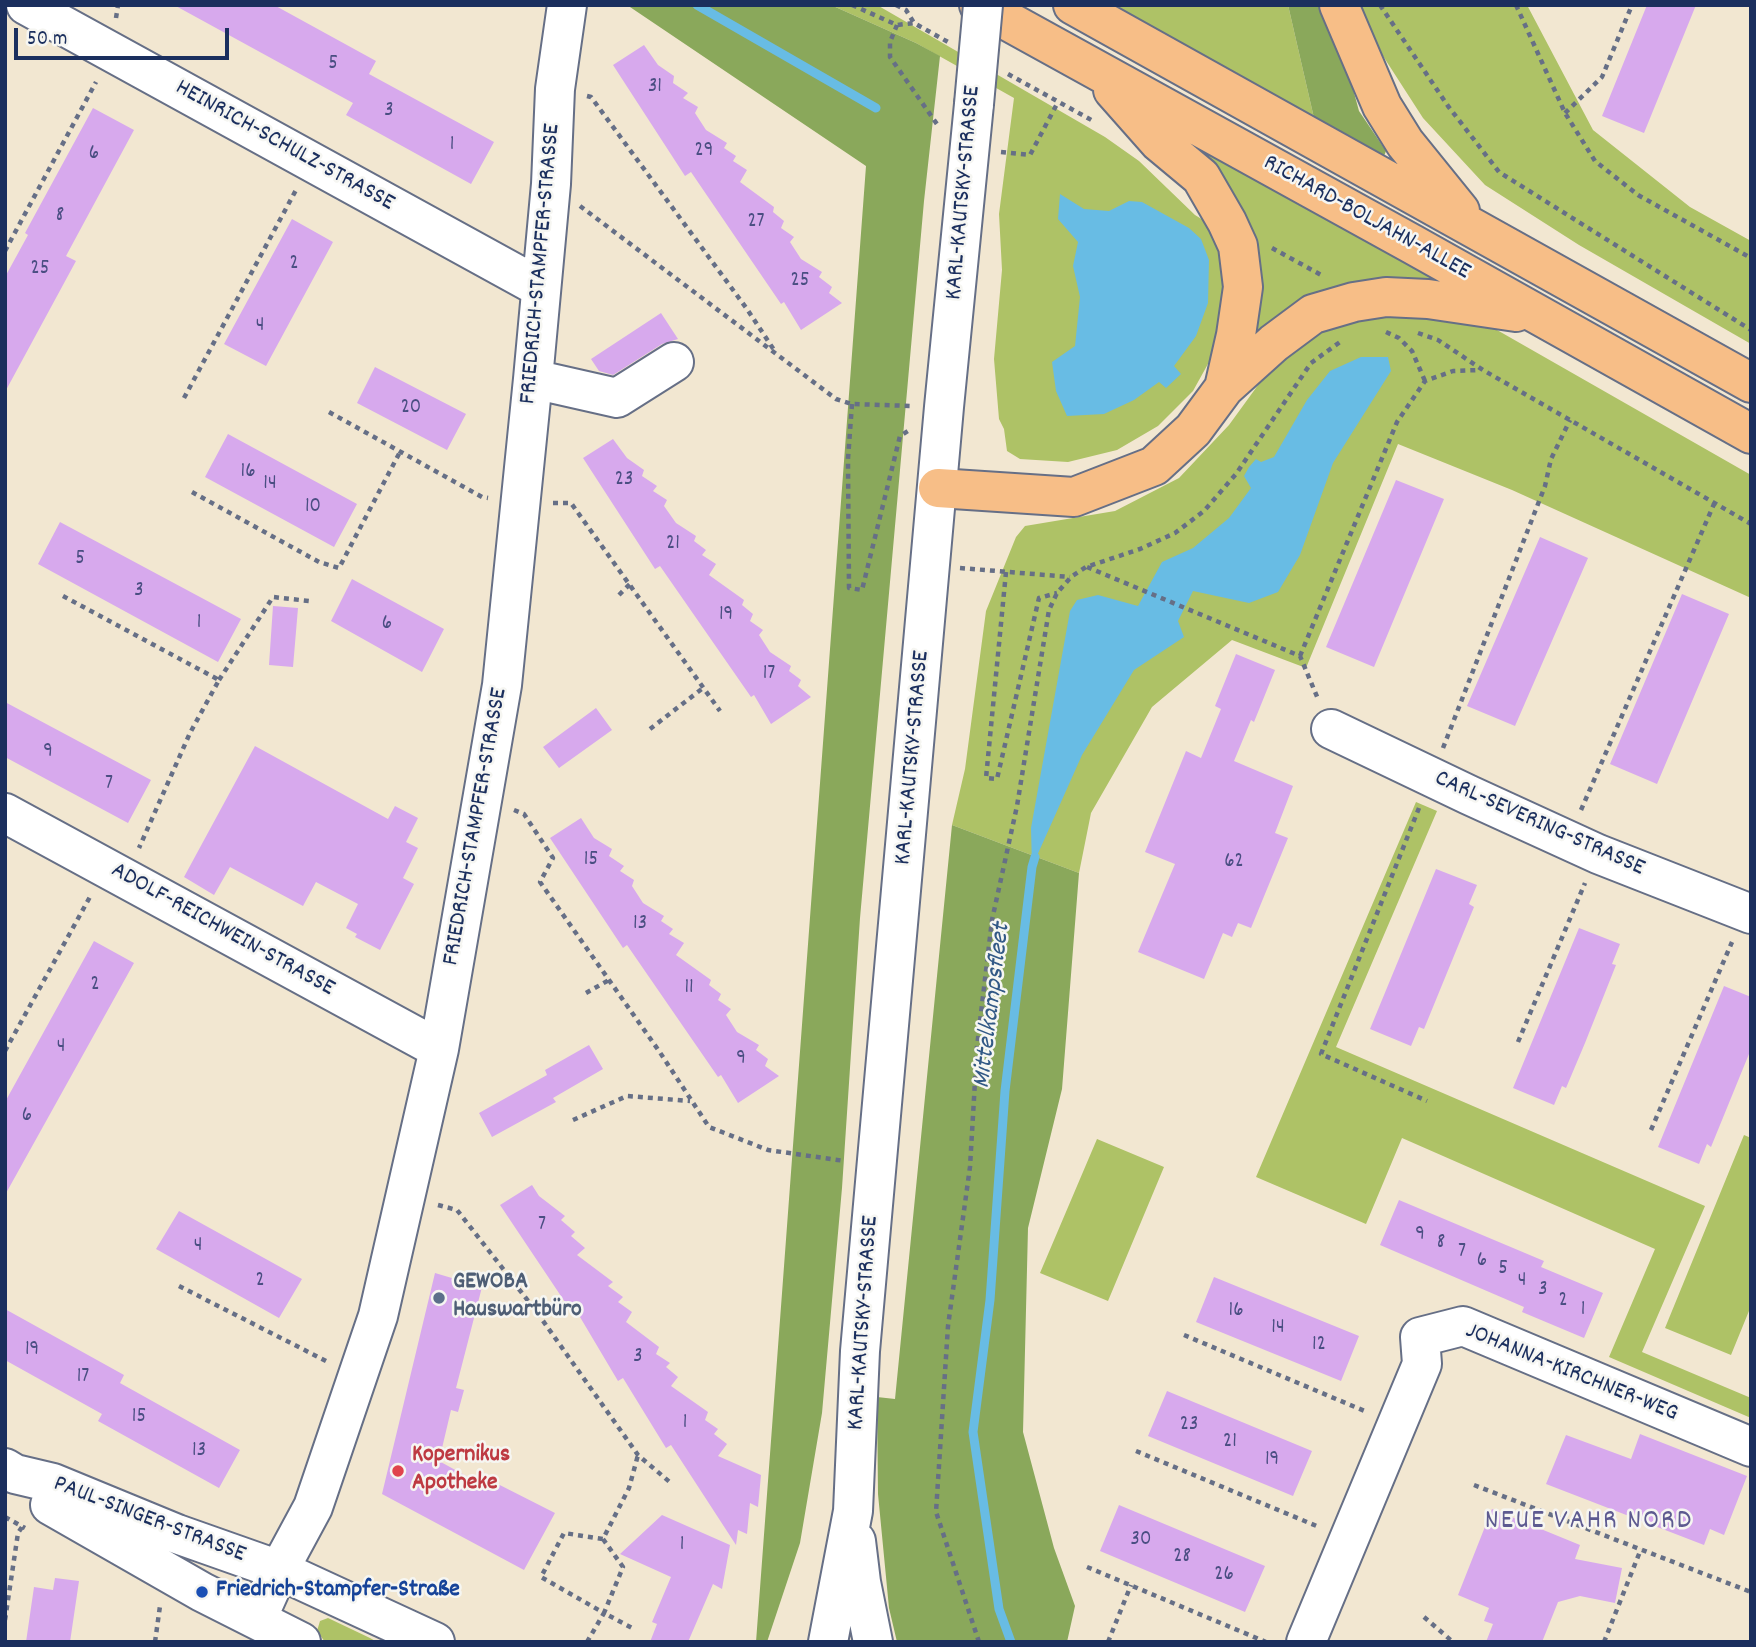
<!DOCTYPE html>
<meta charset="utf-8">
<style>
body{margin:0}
#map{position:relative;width:1756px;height:1647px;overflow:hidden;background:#f2e7d1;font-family:Dekko,sans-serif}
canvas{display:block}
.frame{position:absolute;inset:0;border:7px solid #1b2f5e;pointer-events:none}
.scale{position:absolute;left:14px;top:28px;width:215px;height:32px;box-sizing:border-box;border:4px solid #1b2f5e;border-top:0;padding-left:9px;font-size:21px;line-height:24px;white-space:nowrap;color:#1b2f5e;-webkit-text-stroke:5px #f6f6f2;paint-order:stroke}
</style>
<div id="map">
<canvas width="1756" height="1647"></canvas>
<div class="frame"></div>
<div class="scale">50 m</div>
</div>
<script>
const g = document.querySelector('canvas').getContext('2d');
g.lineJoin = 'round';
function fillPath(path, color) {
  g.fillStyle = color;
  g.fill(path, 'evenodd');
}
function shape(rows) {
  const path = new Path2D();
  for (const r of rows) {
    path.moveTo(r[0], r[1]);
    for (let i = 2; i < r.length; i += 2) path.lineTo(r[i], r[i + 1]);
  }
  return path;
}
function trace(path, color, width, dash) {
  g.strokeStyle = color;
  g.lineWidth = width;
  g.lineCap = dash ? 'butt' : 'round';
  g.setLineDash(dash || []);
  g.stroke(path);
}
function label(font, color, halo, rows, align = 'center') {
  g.font = font + ' Dekko,sans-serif';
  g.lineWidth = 5;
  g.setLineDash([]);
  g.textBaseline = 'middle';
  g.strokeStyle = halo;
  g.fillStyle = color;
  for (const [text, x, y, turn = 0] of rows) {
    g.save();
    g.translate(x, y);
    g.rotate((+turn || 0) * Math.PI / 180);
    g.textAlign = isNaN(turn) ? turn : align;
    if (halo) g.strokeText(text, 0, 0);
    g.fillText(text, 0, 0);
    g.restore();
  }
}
const green = shape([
 [831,5,877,5,1105,137,1139,161,1195,215,1218,229,1228,267,1214,353,1193,391,1158,426,1117,450,1068,462,1020,459,1007,451,1004,429,999,419,994,359,1002,270,999,214,1014,98,916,43],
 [1105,5,1288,5,1314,118],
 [1360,5,1527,5,1593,130,1690,207,1751,241,1751,344,1579,245,1485,185,1423,118,1383,56],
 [1201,145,1446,282,1422,285,1242,363,1245,336,1197,150],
 [1350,313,1450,313,1497,330,1751,475,1751,598,1512,490,1398,444,1306,668,1232,640,1152,707,1091,813,1079,873,952,825,965,769,986,611,1016,537,1025,526,1115,511,1179,478,1229,425,1277,359],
 [1416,802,1437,811,1336,1047,1705,1206,1642,1352,1751,1398,1751,1418,1609,1357,1655,1249,1402,1138,1366,1224,1256,1177],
 [1744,1135,1751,1138,1751,1306,1731,1355,1665,1328],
 [1097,1139,1164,1167,1108,1301,1040,1273],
 [328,1618,370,1638,377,1642,325,1642,317,1631,320,1621]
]);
const forest = shape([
 [627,5,831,5,916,43,940,56,924,201,860,918,842,1188,822,1413,800,1543,767,1642,756,1642,866,166],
 [1288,5,1330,5,1359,111,1386,151,1384,156,1314,118],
 [952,825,1079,873,1062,1089,1028,1228,1023,1432,1054,1548,1075,1606,1067,1642,897,1642,889,1608,878,1494,877,1397,895,1399]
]);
const water = shape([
 [1060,194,1084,209,1109,211,1129,201,1142,202,1189,228,1201,239,1209,260,1208,303,1196,336,1174,366,1181,374,1166,388,1159,382,1134,400,1104,414,1067,416,1056,391,1052,362,1075,346,1080,297,1073,266,1078,242,1058,219],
 [1361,357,1388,357,1391,371,1333,463,1300,555,1278,592,1249,603,1193,591,1178,621,1184,637,1134,670,1082,755,1032,867,1031,828,1070,611,1077,600,1098,595,1138,606,1162,562,1193,548,1229,518,1251,488,1244,476,1249,467,1256,459,1261,462,1274,457,1307,400,1330,371]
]);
const stream = shape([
 [697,5,876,108],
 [1011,1642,999,1609,973,1432,990,1300,1005,1091,1032,867,1035,857]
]);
const building = shape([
 [174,5,274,5,376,61,369,74,494,142,471,184,346,115,353,103],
 [1647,5,1696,5,1644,133,1602,116],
 [644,45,658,65,674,76,673,83,688,93,683,98,698,107,695,113,706,130,727,143,724,148,736,156,733,161,747,170,740,182,774,207,773,212,784,221,781,228,794,237,790,242,801,259,822,272,819,277,832,287,829,293,842,303,801,330,784,302,781,304,691,172,685,176,613,65],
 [93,108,134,130,66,256,76,261,5,392,5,277,28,235,25,233],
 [292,219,333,242,266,366,224,344],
 [661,313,678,339,662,344,613,375,599,371,591,359],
 [375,367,466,414,447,450,357,403],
 [228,434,357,504,334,547,205,477],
 [613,439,627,458,644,470,642,476,657,486,653,491,667,500,664,506,676,523,696,536,694,541,706,550,702,555,716,564,709,575,744,600,742,605,753,614,750,621,763,630,759,635,770,652,791,666,789,671,801,680,798,686,811,697,771,724,754,695,751,697,660,566,655,569,583,458],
 [1396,480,1444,499,1374,667,1326,647],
 [60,522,241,619,218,662,38,564],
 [1540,537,1588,558,1515,726,1467,706],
 [352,579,444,629,422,672,331,621],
 [1682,594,1729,614,1657,784,1610,764],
 [273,606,298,608,293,667,269,665],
 [1236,654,1275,670,1254,722,1251,720,1234,761,1293,786,1275,833,1288,838,1251,928,1238,923,1232,937,1223,933,1204,979,1138,952,1175,864,1145,852,1186,751,1201,758,1221,709,1215,706],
 [5,702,151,780,128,823,5,757],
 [596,708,612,730,559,768,543,747],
 [255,746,388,819,395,806,418,818,406,842,418,848,403,878,414,884,380,950,355,937,357,934,346,928,358,904,316,882,303,906,230,867,214,895,184,877],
 [581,818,594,838,612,849,609,856,624,866,620,871,634,880,632,886,643,903,664,916,661,921,673,929,669,934,684,943,676,955,711,980,709,985,721,994,718,1000,731,1009,726,1015,737,1032,759,1045,756,1050,768,1059,765,1066,779,1076,738,1103,721,1075,718,1077,627,945,623,948,550,838],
 [1436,869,1477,885,1469,904,1474,907,1442,985,1424,1029,1419,1027,1411,1046,1370,1029],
 [1579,928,1620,944,1612,964,1616,965,1585,1043,1566,1088,1562,1086,1554,1105,1513,1088],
 [94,941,134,963,5,1195,5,1102],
 [1724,986,1751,997,1751,1049,1711,1147,1707,1144,1699,1164,1658,1147],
 [589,1045,603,1069,553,1098,556,1102,492,1137,479,1113,547,1075,545,1070],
 [532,1185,539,1196,565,1216,561,1220,575,1232,571,1236,585,1248,577,1255,613,1282,608,1286,623,1297,618,1302,632,1312,626,1322,659,1347,656,1354,670,1363,666,1367,678,1377,671,1386,708,1412,705,1420,718,1429,714,1434,727,1444,718,1456,761,1475,758,1507,750,1503,747,1534,738,1530,736,1545,671,1445,666,1448,623,1378,618,1381,577,1312,573,1314,500,1205],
 [1399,1200,1544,1261,1541,1267,1603,1293,1584,1338,1522,1312,1524,1307,1380,1245],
 [179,1211,302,1279,279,1318,156,1249],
 [435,1273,482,1287,456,1388,464,1390,458,1412,451,1410,439,1461,479,1483,482,1476,555,1513,524,1570,382,1494],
 [1214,1277,1359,1336,1341,1381,1196,1322],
 [5,1309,124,1375,120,1383,240,1450,219,1488,98,1421,102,1414,5,1360],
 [1167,1391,1312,1451,1293,1496,1148,1436],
 [1640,1434,1747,1476,1724,1535,1710,1529,1704,1545,1546,1484,1566,1435,1631,1459],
 [1119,1505,1265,1566,1245,1612,1100,1551],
 [1492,1509,1580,1545,1575,1559,1622,1568,1615,1603,1580,1596,1558,1602,1542,1642,1486,1642,1493,1624,1484,1621,1489,1608,1458,1595],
 [662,1515,730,1545,722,1589,713,1584,688,1642,650,1642,657,1624,652,1622,671,1577,620,1554],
 [55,1578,79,1581,70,1642,26,1642,34,1587,53,1590]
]);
const path = shape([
 [852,5,897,25,914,23],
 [896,5,906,10,914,23,948,42],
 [1380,5,1448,106,1499,172,1751,330],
 [1516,5,1565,113,1595,161,1638,195,1751,258],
 [116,18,118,5],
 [897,25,890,42,890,57,939,127],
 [1008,74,1095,122],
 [587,96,591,97,747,309,774,350],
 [1565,113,1602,77,1632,5],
 [1001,152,1030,155,1058,102],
 [580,206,836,399,852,404,912,406],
 [1272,248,1323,276],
 [5,251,96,82],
 [1386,332,1399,338,1412,351,1425,381],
 [1418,333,1438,340,1483,370,1751,524],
 [184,398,296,190],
 [852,404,848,459,849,588,862,590,900,436,908,431],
 [329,412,482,497,488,498],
 [192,492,319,562,339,568,401,450],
 [553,503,571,503,720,711],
 [1087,567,1300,656,1318,699],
 [960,568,1070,577],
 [1006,572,986,778,997,779,1039,598,1057,593],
 [619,595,630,584],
 [63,596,219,680,190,733,139,848],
 [1300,656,1397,422,1425,381,1453,371,1480,370],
 [219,680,273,597,309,601],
 [650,729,703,688],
 [1443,748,1545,486,1551,459,1570,420],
 [1419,808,1321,1054,1427,1101],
 [514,810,524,814,553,858,540,882,659,1051,709,1127,768,1150,845,1161],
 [1581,810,1714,504],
 [586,993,609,980],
 [1518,1042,1585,883],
 [5,1051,91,895],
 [573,1120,627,1096,690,1101],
 [1651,1130,1732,942],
 [438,1205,457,1210,536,1311,638,1455,672,1484],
 [179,1286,328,1362],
 [1184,1335,1367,1412],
 [1136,1451,1319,1527],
 [1474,1485,1751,1592],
 [5,1517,25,1528],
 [603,1539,623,1567,604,1613,634,1629],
 [1087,1567,1266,1642],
 [1424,1617,1453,1642],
 [5,1620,18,1533,22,1527],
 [155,1642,160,1606],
 [587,1642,604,1613,541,1577,564,1533,603,1539,629,1488,638,1455],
 [979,1642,936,1512,948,1326,970,1167,977,1047,992,920,1017,806,1049,610,1057,593,1071,577,1086,567,1140,549,1175,533,1204,511,1236,474,1311,363,1340,342],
 [1108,1642,1131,1585],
 [1604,1642,1641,1549]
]);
const minor = shape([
 [26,5,541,288],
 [533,379,617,398,674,362],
 [1331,729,1469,795,1598,854,1751,914],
 [5,813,439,1049],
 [5,1468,15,1474,53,1483,177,1534,279,1570,435,1642],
 [50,1505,202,1592,301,1642],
 [856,1541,861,1582,873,1642],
 [257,1619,279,1570,313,1507,378,1316,439,1049,502,685,533,379,551,184,555,89,567,5],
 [828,1642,853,1511,860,1351,944,407,974,104],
 [1306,1642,1422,1364,1420,1337,1463,1326,1751,1447]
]);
const major = shape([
 [979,5,1412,244,1751,434],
 [1073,5,1751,383],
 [1339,5,1382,106,1405,143,1460,211],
 [1113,90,1159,142,1201,177,1227,222,1238,246,1243,287,1236,335,1224,388],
 [938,488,1074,497,1154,466,1193,430,1224,388,1274,343,1313,314,1354,302,1386,297,1428,299,1516,312]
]);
const minorBridge = shape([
 [974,104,983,5]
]);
const markers = [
 [439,1298,7,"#5c6f8a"],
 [398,1471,7,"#e0444e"],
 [202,1592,7,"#1a4fb4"]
];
const numberNames = [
 ["5",333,65],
 ["31",655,88],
 ["3",389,112],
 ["1",452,146],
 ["29",704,152],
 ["6",94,155],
 ["8",60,217],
 ["27",756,223],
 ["2",294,265],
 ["25",40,270],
 ["25",800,282],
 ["4",260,327],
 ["20",411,409],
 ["16",248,473],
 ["23",624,481],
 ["14",270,485],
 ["10",313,508],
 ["21",673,545],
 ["5",80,560],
 ["3",139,592],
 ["19",726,616],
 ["1",199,624],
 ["6",387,625],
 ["17",769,675],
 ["9",48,753],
 ["7",109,785],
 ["15",591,861],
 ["62",1234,863],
 ["13",640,925],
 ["2",95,986],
 ["11",689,989],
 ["4",61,1048],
 ["9",741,1060],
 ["6",27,1117],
 ["7",542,1226],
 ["9",1420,1236],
 ["8",1441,1244],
 ["4",198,1247],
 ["7",1462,1253],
 ["6",1482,1262],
 ["5",1503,1270],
 ["2",260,1282],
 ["4",1522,1282],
 ["3",1543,1291],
 ["2",1563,1302],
 ["1",1583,1311],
 ["16",1236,1312],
 ["14",1278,1329],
 ["12",1319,1346],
 ["19",32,1351],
 ["3",638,1358],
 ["17",83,1378],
 ["15",139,1418],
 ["1",685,1424],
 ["23",1189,1426],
 ["21",1230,1443],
 ["13",199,1452],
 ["19",1272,1461],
 ["30",1141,1541],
 ["1",682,1546],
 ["28",1182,1558],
 ["26",1224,1576]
];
const streetNames = [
 ["HEINRICH-SCHULZ-STRASSE",284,147,29],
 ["KARL-KAUTSKY-STRASSE",965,193,-85],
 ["RICHARD-BOLJAHN-ALLEE",1366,219,29],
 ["FRIEDRICH-STAMPFER-STRASSE",542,264,-85],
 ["KARL-KAUTSKY-STRASSE",914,758,-85],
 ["CARL-SEVERING-STRASSE",1539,825,24],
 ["FRIEDRICH-STAMPFER-STRASSE",477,827,-80],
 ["ADOLF-REICHWEIN-STRASSE",222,931,29],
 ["KARL-KAUTSKY-STRASSE",865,1323,-86],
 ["JOHANNA-KIRCHNER-WEG",1571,1374,22],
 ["PAUL-SINGER-STRASSE",149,1521,21]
];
const serviceNames = [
 ["GEWOBA",453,1284],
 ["Hauswartbüro",453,1312]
];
const healthNames = [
 ["Kopernikus",412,1457],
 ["Apotheke",412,1485]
];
const transitNames = [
 ["Friedrich-Stampfer-Straße",216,1592]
];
const waterNames = [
 ["Mittelkampsfleet",994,1006,-83]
];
const quarterNames = [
 ["NEUE VAHR NORD",1589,1523]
];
fillPath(green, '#aec266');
fillPath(forest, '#8aa85b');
fillPath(water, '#68bce4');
trace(stream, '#68bce4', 9);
fillPath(building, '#d7a9ed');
trace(minor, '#666f86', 42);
trace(major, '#666f86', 42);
trace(path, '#666f86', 4.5, [5, 5]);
trace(minor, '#fff', 38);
trace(major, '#f7be87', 38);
trace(minorBridge, '#666f86', 42, []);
trace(minorBridge, '#fff', 38);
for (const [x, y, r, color] of markers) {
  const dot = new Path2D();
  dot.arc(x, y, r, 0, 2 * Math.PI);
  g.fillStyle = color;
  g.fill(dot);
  trace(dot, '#f6f6f2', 2.5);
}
label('21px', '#4a4e82', null, numberNames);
label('24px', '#1b2f5e', '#f6f6f2', streetNames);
label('bold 24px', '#4e5e75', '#f6f6f2', serviceNames, 'left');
label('bold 24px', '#be3a42', '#f6f6f2', healthNames, 'left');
label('bold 24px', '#164399', '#f6f6f2', transitNames, 'left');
label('italic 26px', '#325986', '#f6f6f2', waterNames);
g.letterSpacing = '2px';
label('28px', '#5d5a90', '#f6f6f2', quarterNames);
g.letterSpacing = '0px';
</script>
